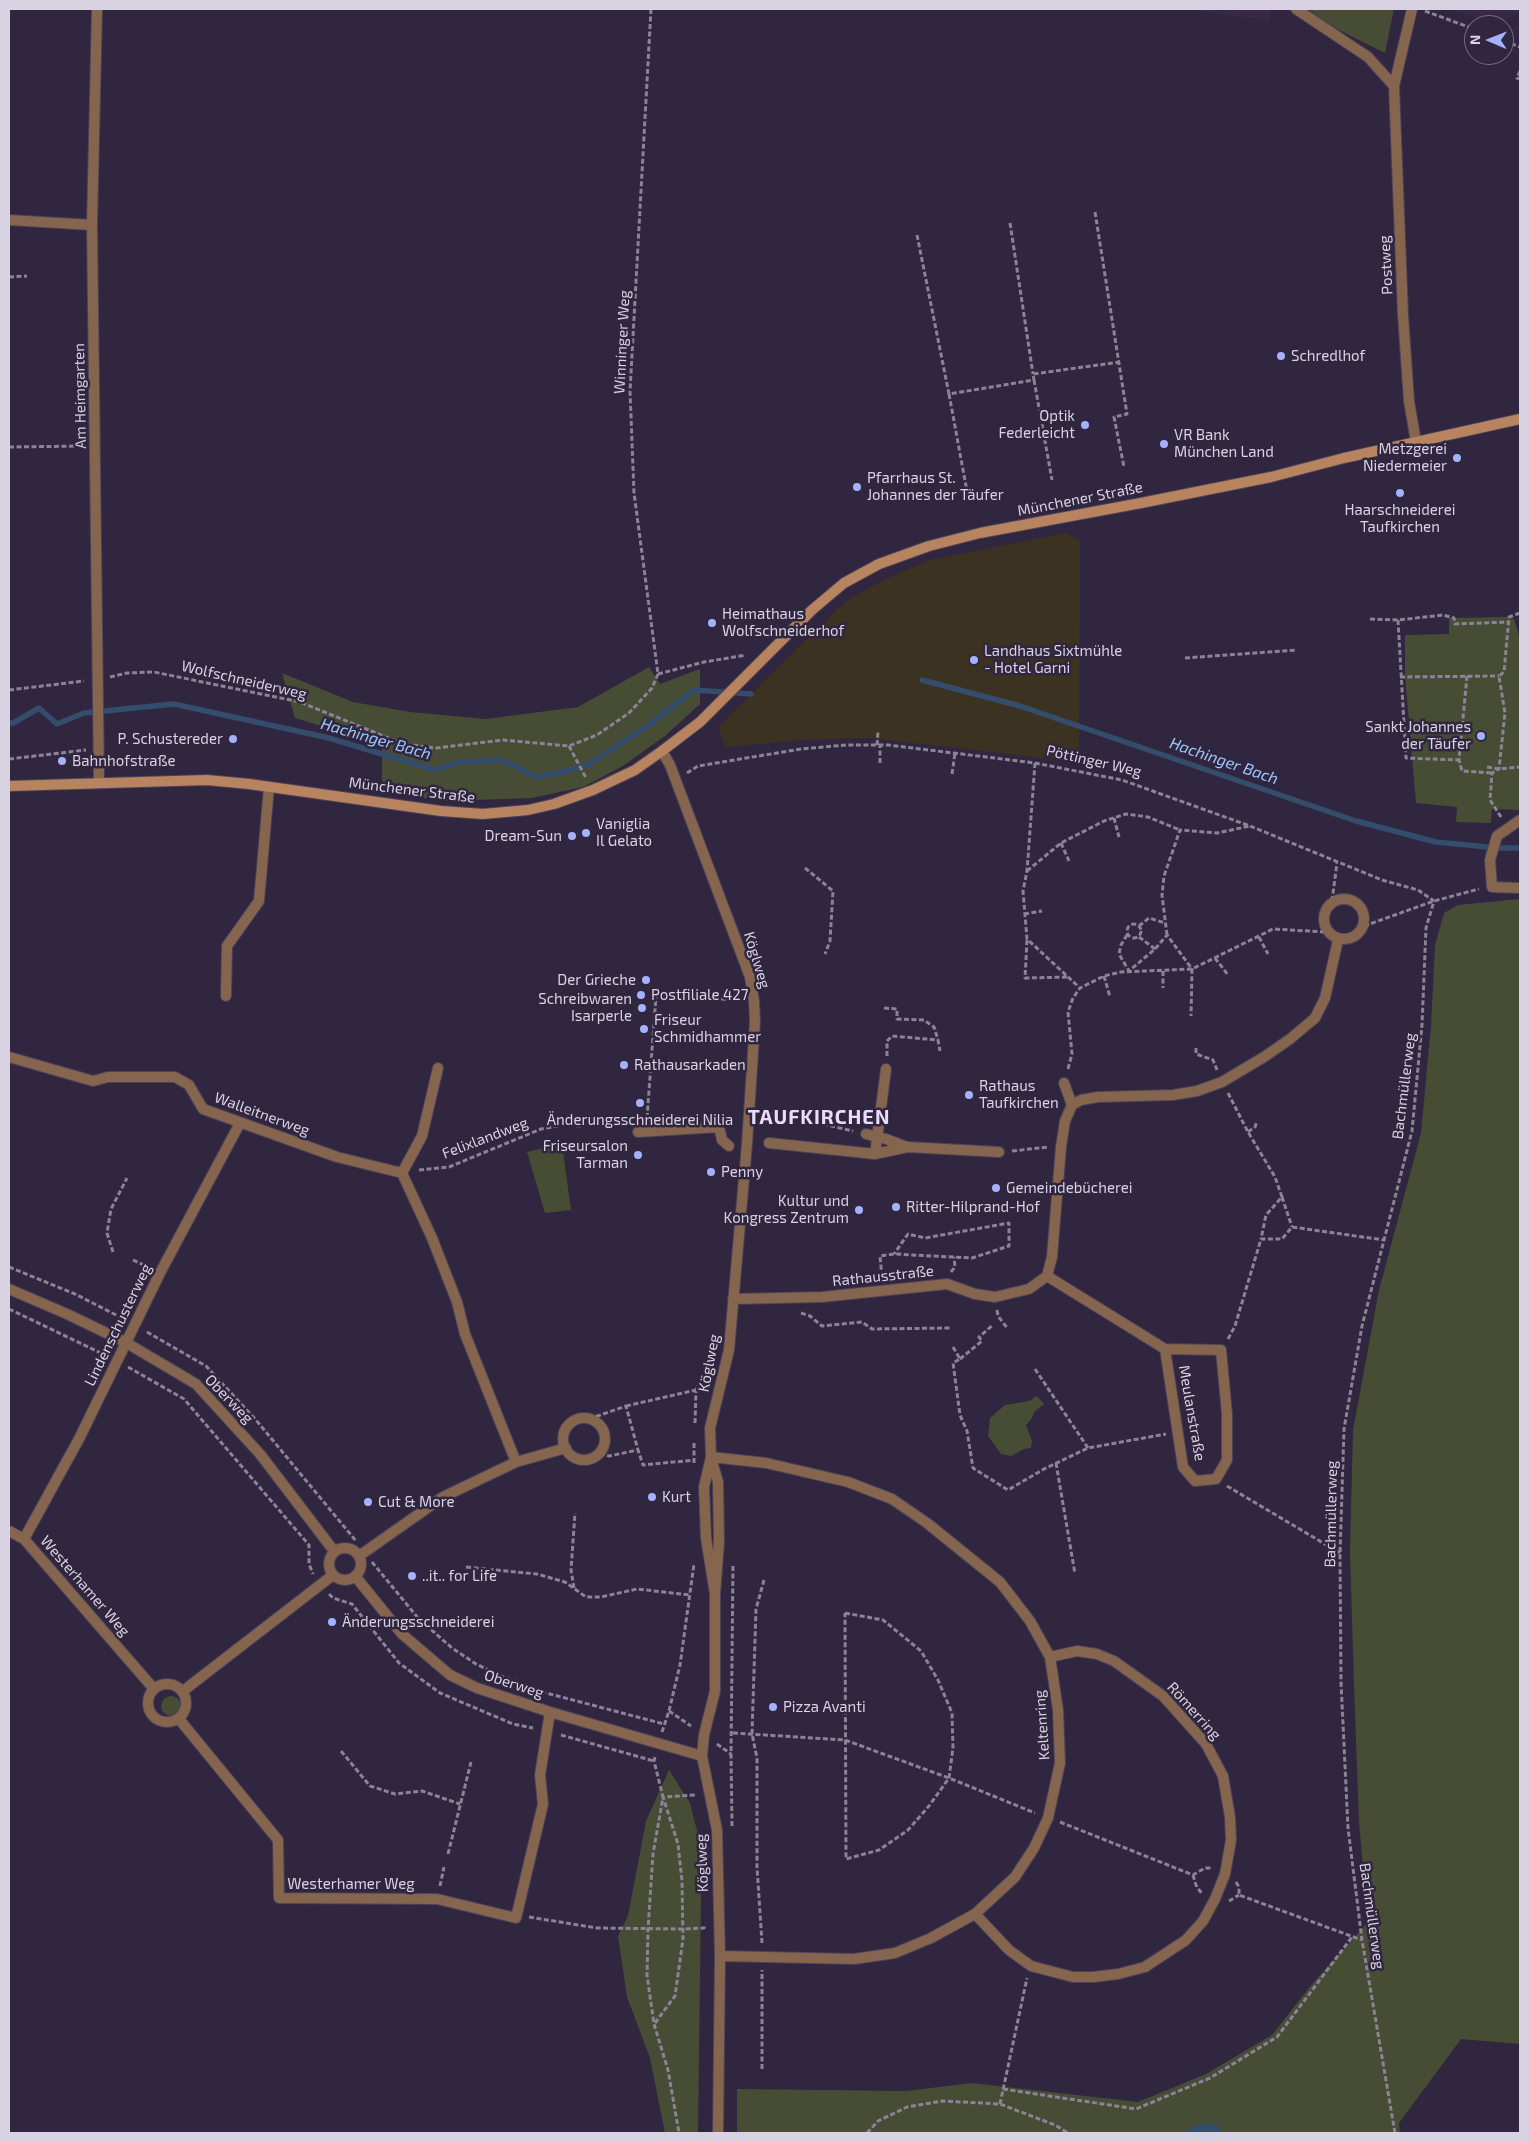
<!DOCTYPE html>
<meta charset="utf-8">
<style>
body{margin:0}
#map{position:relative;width:1529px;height:2142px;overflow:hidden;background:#31263f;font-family:"Exo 2",sans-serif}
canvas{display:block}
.frame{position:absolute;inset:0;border:10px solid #d9d2e2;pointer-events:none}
.north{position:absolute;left:1464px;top:15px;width:50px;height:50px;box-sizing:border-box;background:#31263f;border:1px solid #746b80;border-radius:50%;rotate:271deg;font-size:14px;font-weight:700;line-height:20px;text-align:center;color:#d9d2e2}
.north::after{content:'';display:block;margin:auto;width:18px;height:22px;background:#a4b2fc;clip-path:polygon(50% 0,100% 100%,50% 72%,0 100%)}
</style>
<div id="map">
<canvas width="1529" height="2142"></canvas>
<div class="frame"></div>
<div class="north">N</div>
</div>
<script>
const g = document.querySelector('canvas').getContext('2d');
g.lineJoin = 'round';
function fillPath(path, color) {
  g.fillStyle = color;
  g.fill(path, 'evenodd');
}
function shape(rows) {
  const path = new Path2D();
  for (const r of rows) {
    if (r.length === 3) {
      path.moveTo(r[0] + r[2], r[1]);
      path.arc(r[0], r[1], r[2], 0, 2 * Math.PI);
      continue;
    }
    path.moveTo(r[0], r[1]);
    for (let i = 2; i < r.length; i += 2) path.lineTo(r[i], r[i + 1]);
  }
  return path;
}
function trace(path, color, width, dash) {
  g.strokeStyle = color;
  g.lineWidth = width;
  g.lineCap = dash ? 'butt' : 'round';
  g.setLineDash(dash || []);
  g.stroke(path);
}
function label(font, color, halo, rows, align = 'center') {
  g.font = font + ' "Exo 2",sans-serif';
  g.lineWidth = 5;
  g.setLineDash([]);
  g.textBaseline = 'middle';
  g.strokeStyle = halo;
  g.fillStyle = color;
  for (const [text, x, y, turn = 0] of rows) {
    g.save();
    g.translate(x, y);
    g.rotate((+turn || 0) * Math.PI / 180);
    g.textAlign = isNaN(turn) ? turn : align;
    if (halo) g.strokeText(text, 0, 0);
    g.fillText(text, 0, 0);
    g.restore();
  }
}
const commercial = shape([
 [1066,533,1080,541,1079,762,870,738,803,740,726,747,718,727,847,600,886,579,930,560]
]);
const built = shape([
 [1187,9,1269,9,1271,11,1270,21],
 [1449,9,1520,9,1520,11,1500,25]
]);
const green = shape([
 [1308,9,1394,9,1385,53,1327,24],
 [1509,617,1514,619,1520,639,1520,810,1492,809,1491,823,1456,822,1457,807,1416,803,1405,676,1405,635,1449,634,1449,618],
 [649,667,660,684,700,669,700,704,665,736,623,766,583,787,532,798,446,801,382,792,382,745,295,718,282,673,353,702,410,712,486,719,578,707],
 [1520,899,1520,2044,1461,2039,1399,2123,1400,2133,737,2133,737,2089,906,2091,972,2083,1138,2102,1206,2074,1272,2035,1312,1984,1368,1922,1359,1823,1354,1685,1350,1552,1353,1430,1379,1290,1421,1133,1431,1026,1435,945,1444,913,1458,905],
 [562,1144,571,1210,545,1213,527,1152],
 [1037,1396,1044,1404,1034,1412,1032,1418,1026,1425,1032,1441,1031,1448,1024,1449,1011,1456,1001,1454,988,1436,990,1418,1005,1405,1029,1401],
 [171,1706,10],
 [669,1770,690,1803,699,1839,701,1895,698,2133,665,2133,650,2058,627,1997,618,1936,628,1916,646,1821]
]);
const water = shape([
 [1200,2123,1215,2123,1222,2133,1182,2133]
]);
const stream = shape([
 [922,680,1020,706,1356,821,1436,842,1498,848,1520,848],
 [9,723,13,723,39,708,57,724,84,713,174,704,329,738,435,770,459,762,502,760,536,777,559,773,589,764,646,727,694,690,751,694]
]);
const path = shape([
 [651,9,630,391,634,493,658,674],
 [1425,11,1474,29],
 [1504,41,1520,47],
 [1520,71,1517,78,1520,79],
 [1095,212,1127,414,1114,417,1124,467],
 [1010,223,1033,374],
 [917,235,949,394,1034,380,1033,374,1120,362],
 [9,277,27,276],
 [1034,380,1052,480],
 [949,394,966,486,973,494],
 [9,447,83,446],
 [1370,619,1398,620,1443,615,1454,618,1455,624,1508,622],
 [1398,620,1406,758,1459,760],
 [1185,658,1297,650],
 [658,674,704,662,746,655],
 [1467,676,1459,760,1462,771,1492,773],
 [110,677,127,673,154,672,300,702,403,744,436,748,503,740,569,746,597,735,629,713,652,688,658,674],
 [1400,677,1499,676],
 [9,690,84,681],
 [877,745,878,732],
 [569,746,586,778],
 [9,759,86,750],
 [880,763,880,745],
 [1035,763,1027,871,1023,891,1027,939,1080,988],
 [1487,767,1499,769,1520,767],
 [687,773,698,766,801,749,846,745,888,745,1035,763,1122,780,1250,826,1382,880,1418,890,1434,901],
 [952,774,955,753],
 [1501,817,1490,800,1492,773,1499,769,1505,713,1499,676,1504,672,1509,617,1520,613],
 [1114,818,1119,837],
 [1061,843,1069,861],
 [805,868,833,891,830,941,825,954],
 [1027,871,1061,843,1104,821,1126,814,1148,817,1180,830],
 [1332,901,1337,863],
 [1024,914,1042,911],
 [1134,931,7],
 [1139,926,1149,918,1165,923],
 [1364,926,1434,901,1479,889],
 [1127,935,1121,945,1119,954,1129,971,1155,949,1167,935,1192,969,1191,1016],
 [1167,935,1162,895,1164,876,1180,830,1217,833,1250,826],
 [1139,937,1155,949],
 [1259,937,1268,954],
 [1027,940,1025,978,1069,977],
 [1215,958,1228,975],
 [1163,971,1163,988],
 [1104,976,1110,997],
 [884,1008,897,1009,897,1019,924,1020,934,1027,938,1040],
 [1196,1048,1196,1054,1213,1060,1217,1070],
 [887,1056,887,1041,892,1036,938,1040,940,1051],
 [1068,1069,1072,1054,1068,1012,1073,998,1080,988,1104,976,1121,972,1192,969,1273,929,1326,932],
 [1228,1093,1248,1132,1275,1177,1282,1197,1266,1215,1261,1239],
 [764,1113,783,1115,853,1131],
 [647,1118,656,996,740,1000],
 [1248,1132,1255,1127,1257,1121],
 [1012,1151,1048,1147],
 [419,1170,449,1167,541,1129,564,1125,583,1126],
 [1282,1197,1292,1227],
 [113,1252,107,1233,111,1209,127,1178],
 [133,1260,148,1267],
 [9,1267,75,1294,122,1318],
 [951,1272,955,1267,954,1257],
 [882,1277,880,1256,894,1254,972,1258,1009,1246,1009,1223,925,1238,908,1234,894,1254],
 [9,1309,105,1355],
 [997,1310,998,1316,1008,1329],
 [801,1313,810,1316,822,1326,862,1322,872,1329,951,1328],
 [147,1332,206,1366,256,1420,356,1541],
 [1228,1339,1235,1326,1261,1239,1282,1239,1292,1227,1384,1240],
 [953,1347,960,1359,953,1363,960,1415,967,1431,973,1468,1008,1490,1044,1469,1088,1448,1166,1434],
 [960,1359,982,1341,979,1337,993,1325],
 [128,1367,184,1399,309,1545,309,1564,313,1574],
 [1035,1369,1088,1448],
 [626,1406,696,1390,706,1391],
 [589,1419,626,1406,638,1450],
 [695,1423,696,1390,710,1360],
 [600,1453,609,1456,638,1450,643,1465,695,1460],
 [694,1463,694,1442],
 [1056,1463,1075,1574],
 [1227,1486,1340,1553],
 [372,1562,418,1618,452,1648,476,1664,501,1676,550,1694,664,1724],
 [466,1567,537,1574,565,1582,586,1597,601,1597,637,1589,690,1595],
 [574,1588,571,1570,575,1513],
 [329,1594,333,1598,352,1604,399,1663,440,1693,513,1724,533,1728],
 [845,1613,883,1620,921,1651,938,1680,952,1713,953,1748,949,1778,929,1806,908,1830,879,1850,846,1859,845,1613],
 [669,1711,691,1726],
 [662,1732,669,1711,680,1665,694,1564],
 [733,1733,845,1740,949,1778,1035,1813],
 [561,1735,654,1761],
 [717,1744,731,1754],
 [341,1751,370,1786,395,1794,422,1791,460,1804],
 [655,1757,654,1761,663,1797,653,1854,648,1929,647,1975,654,2024,668,2070,679,2133],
 [1060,1822,1193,1875,1205,1868,1212,1868],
 [732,1826,731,1754,733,1564],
 [448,1854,471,1762],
 [1193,1875,1196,1885,1202,1894],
 [1236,1882,1239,1887,1239,1895,1362,1940],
 [440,1886,444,1867],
 [1229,1901,1239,1895],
 [529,1917,597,1928,683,1929,704,1928,704,1925],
 [762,1943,757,1867,757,1758,752,1734,756,1609,764,1580],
 [655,2023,675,1996,683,1939,682,1881,678,1844,663,1797,695,1795],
 [762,2069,762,1970],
 [1003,2089,1136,2109,1210,2078,1277,2037,1352,1937],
 [1000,2104,1027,1978],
 [867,2133,878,2121,907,2107,942,2101,1000,2104,1055,2125,1068,2133],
 [1395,2133,1362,1940,1348,1828,1341,1682,1340,1554,1344,1429,1362,1326,1412,1131,1422,1025,1426,928,1434,901]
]);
const service = shape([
 [226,996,227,946,259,901,269,787],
 [1064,1083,1072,1105]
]);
const pedestrian = shape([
 [638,1132,719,1127,722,1140,729,1146],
 [866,1134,886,1139,907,1147],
 [769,1143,875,1154,908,1147,999,1152],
 [875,1154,886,1069]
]);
const minor = shape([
 [97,9,92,225,99,782],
 [1296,9,1368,57,1394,86,1403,315,1409,401,1416,442],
 [1394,86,1412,9],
 [9,220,92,225],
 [662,751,670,765,750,977,754,1001,755,1022,747,1144,729,1350,710,1428,711,1457,704,1487,706,1538,715,1594],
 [1520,820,1497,836,1490,860,1492,887,1520,888],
 [1344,919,20],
 [9,1057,93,1081,108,1077,175,1077,189,1085,203,1109,337,1157,402,1173,432,1238,457,1302,465,1334,516,1462],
 [402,1173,422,1136,438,1068],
 [1047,1276,1165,1349,1221,1350,1227,1414,1227,1460,1216,1479,1195,1481,1183,1467,1165,1349],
 [9,1289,67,1314,125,1342,196,1384,260,1454,334,1551],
 [733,1299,822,1297,947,1284,975,1294,995,1297,1029,1289,1047,1276,1052,1257,1061,1147,1065,1121,1072,1105,1081,1100,1098,1097,1173,1095,1197,1091,1222,1082,1264,1057,1290,1039,1315,1018,1325,998,1338,940],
 [584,1439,21],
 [711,1457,766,1463,848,1482,892,1499,927,1523,1000,1582,1030,1621,1050,1657,1058,1710,1060,1763,1048,1818,1034,1848,1015,1877,975,1914,931,1938,895,1953,854,1959,720,1956],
 [711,1458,718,1482,719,1542,715,1594,715,1691,704,1735,702,1756,717,1830,720,1956,718,2133],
 [9,1531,24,1539,154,1689],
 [24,1539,80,1437,160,1273,240,1123],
 [345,1564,16],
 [359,1556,443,1497,516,1462,566,1448],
 [355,1576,402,1634,450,1675,477,1688,550,1712,702,1756],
 [167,1703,19],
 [183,1691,333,1575],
 [179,1719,278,1840,279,1898,437,1899,516,1918,543,1804,540,1775,550,1712],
 [975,1914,1009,1950,1031,1966,1073,1977,1093,1977,1118,1974,1145,1967,1186,1940,1203,1921,1215,1899,1225,1874,1231,1840,1230,1817,1223,1776,1206,1744,1163,1696,1114,1661,1097,1654,1077,1651,1050,1657]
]);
const secondary = shape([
 [9,786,207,780,249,784,441,811,483,814,528,810,554,804,593,790,635,770,662,751,700,722,812,610,844,583,879,564,929,546,980,533,1141,503,1271,477,1344,458,1520,419]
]);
const markers = [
 [1281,356,5,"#a4b2fc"],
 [1085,425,5,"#a4b2fc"],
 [1164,444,5,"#a4b2fc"],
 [1457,458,5,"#a4b2fc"],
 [857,487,5,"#a4b2fc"],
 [1400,493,5,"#a4b2fc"],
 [712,623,5,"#a4b2fc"],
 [974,660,5,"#a4b2fc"],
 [1481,736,5,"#a4b2fc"],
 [233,739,5,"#a4b2fc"],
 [62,761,5,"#a4b2fc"],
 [586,833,5,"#a4b2fc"],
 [572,836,5,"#a4b2fc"],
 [646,980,5,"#a4b2fc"],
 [641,995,5,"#a4b2fc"],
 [642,1008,5,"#a4b2fc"],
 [644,1029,5,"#a4b2fc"],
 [624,1065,5,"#a4b2fc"],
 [969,1095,5,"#a4b2fc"],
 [640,1103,5,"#a4b2fc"],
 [638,1155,5,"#a4b2fc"],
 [711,1172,5,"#a4b2fc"],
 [996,1188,5,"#a4b2fc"],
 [896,1207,5,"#a4b2fc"],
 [859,1210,5,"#a4b2fc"],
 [652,1497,5,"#a4b2fc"],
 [368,1502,5,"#a4b2fc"],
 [412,1576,5,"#a4b2fc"],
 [332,1622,5,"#a4b2fc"],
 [773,1707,5,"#a4b2fc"]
];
const streetNames = [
 ["Postweg",1386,265,-93],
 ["Winninger Weg",622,342,-87],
 ["Am Heimgarten",80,396,-91],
 ["Münchener Straße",1080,499,-11],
 ["Wolfschneiderweg",244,680,13],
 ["Pöttinger Weg",1094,761,13],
 ["Münchener Straße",412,790,7],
 ["Köglweg",757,960,73],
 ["Bachmüllerweg",1404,1086,-83],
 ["Walleitnerweg",262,1114,20],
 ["Felixlandweg",485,1138,-21],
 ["Rathausstraße",883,1276,-6],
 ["Lindenschusterweg",118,1325,-64],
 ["Köglweg",709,1363,-79],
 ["Oberweg",229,1399,46],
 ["Meulanstraße",1192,1413,80],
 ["Bachmüllerweg",1331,1514,-89],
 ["Westerhamer Weg",85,1586,49],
 ["Oberweg",514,1684,18],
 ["Römerring",1194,1711,48],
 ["Keltenring",1042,1725,-94],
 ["Köglweg",702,1863,-92],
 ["Westerhamer Weg",351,1884],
 ["Bachmüllerweg",1372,1916,82]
];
const poiNames = [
 ["Schredlhof",1291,356],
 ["Optik",1075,416,"right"],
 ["Federleicht",1075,433,"right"],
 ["VR Bank",1174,435],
 ["München Land",1174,452],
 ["Metzgerei",1447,449,"right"],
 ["Niedermeier",1447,466,"right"],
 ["Pfarrhaus St.",867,478],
 ["Johannes der Täufer",867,495],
 ["Haarschneiderei",1400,510,"center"],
 ["Taufkirchen",1400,527,"center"],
 ["Heimathaus",722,614],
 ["Wolfschneiderhof",722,631],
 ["Landhaus Sixtmühle",984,651],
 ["- Hotel Garni",984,668],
 ["Sankt Johannes",1471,727,"right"],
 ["der Täufer",1471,744,"right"],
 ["P. Schustereder",223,739,"right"],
 ["Bahnhofstraße",72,761],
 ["Vaniglia",596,824],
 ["Il Gelato",596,841],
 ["Dream-Sun",562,836,"right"],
 ["Der Grieche",636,980,"right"],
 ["Postfiliale 427",651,995],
 ["Schreibwaren",632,999,"right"],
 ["Isarperle",632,1016,"right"],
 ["Friseur",654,1020],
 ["Schmidhammer",654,1037],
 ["Rathausarkaden",634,1065],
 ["Rathaus",979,1086],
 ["Taufkirchen",979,1103],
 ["Änderungsschneiderei Nilia",640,1120,"center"],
 ["Friseursalon",628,1146,"right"],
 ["Tarman",628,1163,"right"],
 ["Penny",721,1172],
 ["Gemeindebücherei",1006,1188],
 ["Kultur und",849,1201,"right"],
 ["Kongress Zentrum",849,1218,"right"],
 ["Ritter-Hilprand-Hof",906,1207],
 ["Kurt",662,1497],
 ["Cut & More",378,1502],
 ["..it.. for Life",422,1576],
 ["Änderungsschneiderei",342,1622],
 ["Pizza Avanti",783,1707]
];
const waterNames = [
 ["Hachinger Bach",376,739,16],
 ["Hachinger Bach",1224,761,19]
];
const districtNames = [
 ["TAUFKIRCHEN",819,1117]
];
fillPath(commercial, '#3c3222');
fillPath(built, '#382949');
fillPath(green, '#474c35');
fillPath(water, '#344d6c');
trace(stream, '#344d6c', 5.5);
trace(service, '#4c4259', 12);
trace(pedestrian, '#4c4259', 12);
trace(minor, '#4c4259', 12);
trace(secondary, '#4c4259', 12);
trace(path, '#8c8397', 3, [5, 2.5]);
trace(service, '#85654e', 10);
trace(pedestrian, '#85654e', 10);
trace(minor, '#85654e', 10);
trace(secondary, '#b7845f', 10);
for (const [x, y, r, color] of markers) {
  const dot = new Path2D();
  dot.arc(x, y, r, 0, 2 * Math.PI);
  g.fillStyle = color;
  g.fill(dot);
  trace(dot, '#31263f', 2);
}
label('15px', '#d9d2e2', '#31263f', streetNames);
label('15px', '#d9d2e2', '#31263f', poiNames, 'left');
label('italic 16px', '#9bc7fd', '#31263f', waterNames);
g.letterSpacing = '1px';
label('bold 20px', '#eadcfd', '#31263f', districtNames);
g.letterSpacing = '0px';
</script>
